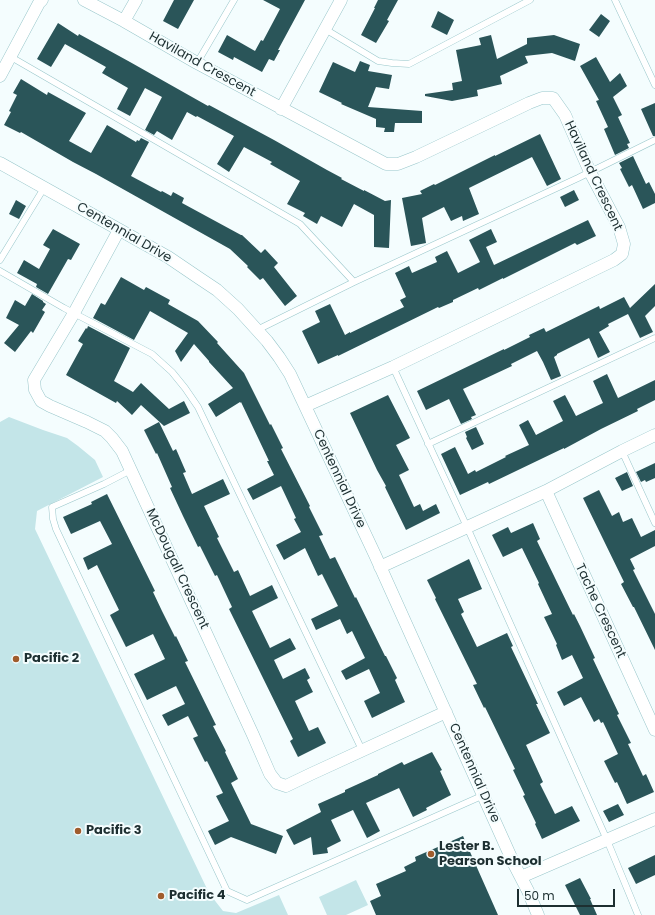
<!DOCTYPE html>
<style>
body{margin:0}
#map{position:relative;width:655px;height:915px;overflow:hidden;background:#f4fdfe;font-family:Poppins,sans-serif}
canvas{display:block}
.scale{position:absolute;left:517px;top:889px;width:98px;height:18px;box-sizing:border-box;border:2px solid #1d2f31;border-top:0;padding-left:5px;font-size:12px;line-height:14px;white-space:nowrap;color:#1d2f31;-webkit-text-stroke:3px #f4fdfe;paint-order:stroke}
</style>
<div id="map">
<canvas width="655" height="915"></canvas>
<div class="scale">50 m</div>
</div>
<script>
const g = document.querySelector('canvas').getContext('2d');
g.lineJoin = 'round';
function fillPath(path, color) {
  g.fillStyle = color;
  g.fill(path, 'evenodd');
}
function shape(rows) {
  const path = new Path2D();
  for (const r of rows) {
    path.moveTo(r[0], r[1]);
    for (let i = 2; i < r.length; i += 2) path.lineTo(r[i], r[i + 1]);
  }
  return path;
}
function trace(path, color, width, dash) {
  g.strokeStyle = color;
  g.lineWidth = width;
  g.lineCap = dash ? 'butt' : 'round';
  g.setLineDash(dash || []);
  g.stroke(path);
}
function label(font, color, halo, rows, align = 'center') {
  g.font = font + ' Poppins,sans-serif';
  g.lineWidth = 4;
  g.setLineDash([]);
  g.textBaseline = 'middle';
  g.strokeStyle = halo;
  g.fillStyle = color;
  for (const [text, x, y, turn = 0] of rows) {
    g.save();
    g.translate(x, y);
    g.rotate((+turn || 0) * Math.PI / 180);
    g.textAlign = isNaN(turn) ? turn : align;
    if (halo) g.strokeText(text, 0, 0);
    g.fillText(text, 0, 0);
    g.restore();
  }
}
const green = shape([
 [9,417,43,430,67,438,78,446,95,460,103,477,37,511,35,529,209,893,223,911,236,913,279,895,288,915,0,915,0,422],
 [356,880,368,905,346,915,327,915,319,897]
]);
const building = shape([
 [174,0,194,0,178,29,163,21],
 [263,0,305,0,278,50,280,50,274,61,269,59,262,72,234,57,233,60,218,52,227,35,255,51,261,40,263,41,280,9],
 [378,0,398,0,387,20,389,21,376,43,361,35,375,8,374,8],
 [438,11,454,20,447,35,431,27],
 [601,14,610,21,599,37,589,30],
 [58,23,78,36,79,34,130,62,208,106,209,105,274,140,327,170,342,178,341,179,364,191,364,190,385,201,391,200,389,248,374,247,374,215,354,204,342,227,321,216,317,224,303,216,305,213,287,204,300,181,270,164,272,162,244,147,229,172,217,164,234,136,197,116,196,117,187,112,172,140,157,131,154,135,145,130,162,97,145,88,130,116,117,109,128,88,102,73,106,67,65,44,51,67,37,59],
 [491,35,497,59,527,44,527,38,554,35,580,44,575,61,552,53,525,56,528,63,500,76,502,84,477,90,478,96,452,101,425,96,425,94,453,90,452,83,462,81,456,50,481,45,479,38],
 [596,57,610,82,620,73,627,86,613,97,622,115,618,117,630,143,627,144,629,148,615,155,604,129,608,127,596,101,599,100,580,66],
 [360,61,370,65,368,71,392,75,389,89,376,87,368,107,422,111,422,123,395,123,394,132,384,132,385,128,376,127,376,119,341,104,342,103,319,92,333,62,355,72],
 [21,79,47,95,48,92,86,113,69,141,91,153,107,125,136,142,137,140,139,141,141,138,149,142,131,176,161,192,162,191,171,196,173,192,184,198,182,203,241,235,242,235,261,253,265,249,278,263,274,267,297,296,285,306,263,278,260,280,247,267,248,266,230,249,96,174,73,162,21,132,20,133,4,125,11,112,9,111,17,95,13,93],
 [655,103,655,136,653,136,641,109],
 [540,134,561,179,547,186,532,157,469,188,479,214,463,221,462,216,451,221,444,207,422,218,426,243,411,246,402,198,422,194,420,191,434,184,435,185,495,155,495,156],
 [633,156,646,184,649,182,655,194,655,203,643,209,632,185,629,187,620,169,622,168,619,163],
 [574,190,579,200,565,207,560,197],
 [16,200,26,206,19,219,9,214],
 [588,220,596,236,577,245,575,243,503,279,503,278,479,290,478,288,453,300,453,302,439,308,438,307,338,356,338,355,318,364,302,331,320,322,315,311,330,304,345,335,350,332,350,333,404,307,400,300,406,297,395,273,409,266,412,273,437,262,435,257,447,251,458,273,480,262,469,240,491,229,497,242,486,247,494,265],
 [53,229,80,244,71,260,68,259,48,294,36,287,37,284,17,273,24,260,39,269,50,249,43,245],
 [121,277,144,290,146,287,170,300,168,304,198,321,218,342,217,343,244,373,270,425,271,424,283,448,281,449,310,506,309,507,323,535,319,536,330,559,335,557,355,598,356,597,385,656,386,656,397,678,395,680,405,702,372,718,364,701,380,693,369,669,346,680,341,671,365,658,352,631,347,634,340,619,316,630,311,619,338,606,322,574,318,576,305,548,284,560,276,545,301,532,294,519,296,518,281,486,253,500,247,489,274,475,267,461,269,461,241,402,240,403,240,402,216,417,208,404,233,388,209,362,209,361,194,344,181,362,175,351,188,333,150,311,134,340,93,318,101,303,105,305],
 [655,284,655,306,645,316,653,332,640,338,628,314,608,324,609,326,599,332,610,352,598,358,589,338,557,354,557,355,554,357,561,376,551,380,543,362,537,351,511,364,512,366,463,389,476,415,471,417,472,419,461,424,449,399,426,410,417,391,504,349,504,350,530,337,529,335,544,328,546,332,599,306,600,309,624,297,630,308],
 [32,294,43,301,43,302,46,304,42,310,45,312,33,333,31,331,15,352,4,343,19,325,6,318,15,300,25,306],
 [88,326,130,348,114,381,133,392,141,383,169,409,184,401,190,413,164,426,141,405,132,415,117,401,116,403,66,375,83,344,78,341,86,328,87,329],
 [607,374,618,398,655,380,655,400,637,409,638,411,601,429,564,449,564,448,489,484,488,482,460,495,441,454,455,447,468,474,475,470,476,472,506,457,505,456,529,445,519,425,528,420,536,435,563,421,553,401,565,395,576,416,603,403,593,381],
 [388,395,410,438,396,445,409,470,399,475,414,507,420,504,423,511,436,504,440,513,406,530,385,487,386,486,377,470,350,413],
 [159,422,173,451,176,449,186,472,183,473,192,494,223,479,230,494,204,506,219,537,217,538,234,572,238,570,250,596,272,585,278,598,252,611,270,648,290,638,296,649,274,660,283,679,305,668,310,678,307,680,313,692,295,701,309,731,318,727,326,743,298,757,290,741,293,739,229,609,232,607,217,575,215,576,200,546,198,547,183,516,170,488,172,487,157,453,156,454,144,430],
 [476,427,484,444,472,450,466,438,467,437,465,432],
 [655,463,655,478,646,482,645,480,641,482,636,472],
 [627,472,633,486,622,491,615,478],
 [599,490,612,516,619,512,623,522,632,518,641,537,655,530,655,546,630,559,635,569,633,570,655,614,655,650,634,607,633,607,621,584,624,582,583,498],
 [107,494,155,591,153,592,162,611,175,637,176,636,188,661,185,662,216,725,213,726,226,751,225,752,238,779,231,783,251,824,283,836,276,854,231,837,215,845,208,831,229,821,216,796,223,793,207,761,205,762,193,738,198,736,188,716,168,726,162,715,185,704,176,686,147,700,134,674,165,659,153,634,126,647,110,615,119,610,97,565,88,570,83,558,112,544,100,521,71,534,63,517,92,504,91,502],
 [533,523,540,539,537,541,573,615,574,614,580,626,595,658,593,659,619,714,617,715,631,743,628,744,643,776,646,774,654,792,627,804,617,782,615,783,604,761,618,754,603,722,601,723,599,719,594,722,581,697,564,706,557,692,583,678,572,655,562,660,556,645,557,644,544,617,552,614,538,584,539,583,522,548,503,557,492,535,508,527,511,533],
 [469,559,482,589,458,599,464,612,461,614,477,647,507,633,513,646,511,647,538,704,536,704,550,733,526,745,543,782,540,784,555,814,572,806,580,821,542,839,535,824,536,823,523,796,525,795,513,770,515,769,485,707,484,708,473,685,477,684,435,599,436,598,427,580],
 [432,752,442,770,440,771,451,795,426,808,427,810,413,817,399,788,366,803,380,831,367,838,353,810,331,820,341,841,327,848,328,853,313,855,311,837,294,845,286,830,321,812,318,804,345,792,345,790,378,775,378,774,402,762,404,765],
 [618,804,624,815,609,822,603,811],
 [463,836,498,915,376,915,370,901,381,896,376,884,406,871,404,867,416,861,415,857],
 [655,855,655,875,636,884,628,868],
 [580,878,591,899,590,899,597,915,580,915,565,885]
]);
const service = shape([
 [615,0,655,85],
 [325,29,378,61,392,63,409,64,530,0],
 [11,57,300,224,354,282],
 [197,63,234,0],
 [0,260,44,188],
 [0,271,64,308,152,354,172,372,185,388,198,407,362,750],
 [257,330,354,282,578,178,655,140],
 [393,367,467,527,607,840,638,915],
 [428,444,655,338],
 [622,451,655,523],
 [131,470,104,484,52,507,53,519,56,529,227,891,247,900,484,795]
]);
const minor = shape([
 [84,0,124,21,197,63,386,164,398,164,416,157,529,103,542,98,553,98,565,115,590,172,619,227,624,244,622,254,614,260,393,367,305,406],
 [124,21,136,0],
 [0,76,39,3,42,0],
 [281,109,341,0],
 [0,163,168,257,199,278,217,290,238,309,267,341,279,357,290,374,375,555,514,864,528,891,538,915],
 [119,230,74,313,34,380,35,390,41,401,50,406,87,422,105,431,112,438,122,451,253,735,270,774,277,783,286,786,311,774,446,712],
 [546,491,655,730],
 [380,567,546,491,622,451,655,435],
 [521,877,655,819]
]);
const markers = [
 [16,659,4,"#a05c2d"],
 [78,831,4,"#a05c2d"],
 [431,854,4,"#a05c2d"],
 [161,896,4,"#a05c2d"]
];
const streetNames = [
 ["Haviland Crescent",202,65,29],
 ["Haviland Crescent",593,176,65],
 ["Centennial Drive",124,233,30],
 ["Centennial Drive",339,479,65],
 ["McDougall Crescent",177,569,65],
 ["Tache Crescent",600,611,65],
 ["Centennial Drive",474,773,66]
];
const poiNames = [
 ["Pacific 2",24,659],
 ["Pacific 3",86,831],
 ["Lester B.",439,847],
 ["Pearson School",439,862],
 ["Pacific 4",169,896]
];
fillPath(green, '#c3e5e8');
fillPath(building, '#2a5559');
trace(service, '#98c6ca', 7);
trace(minor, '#98c6ca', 13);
trace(service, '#fff', 6);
trace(minor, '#fff', 12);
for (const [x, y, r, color] of markers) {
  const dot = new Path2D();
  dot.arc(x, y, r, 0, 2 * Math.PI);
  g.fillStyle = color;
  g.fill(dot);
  trace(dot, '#f4fdfe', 1.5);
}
label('13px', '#1d2f31', '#f4fdfe', streetNames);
label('bold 13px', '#1d2f31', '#f4fdfe', poiNames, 'left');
</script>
